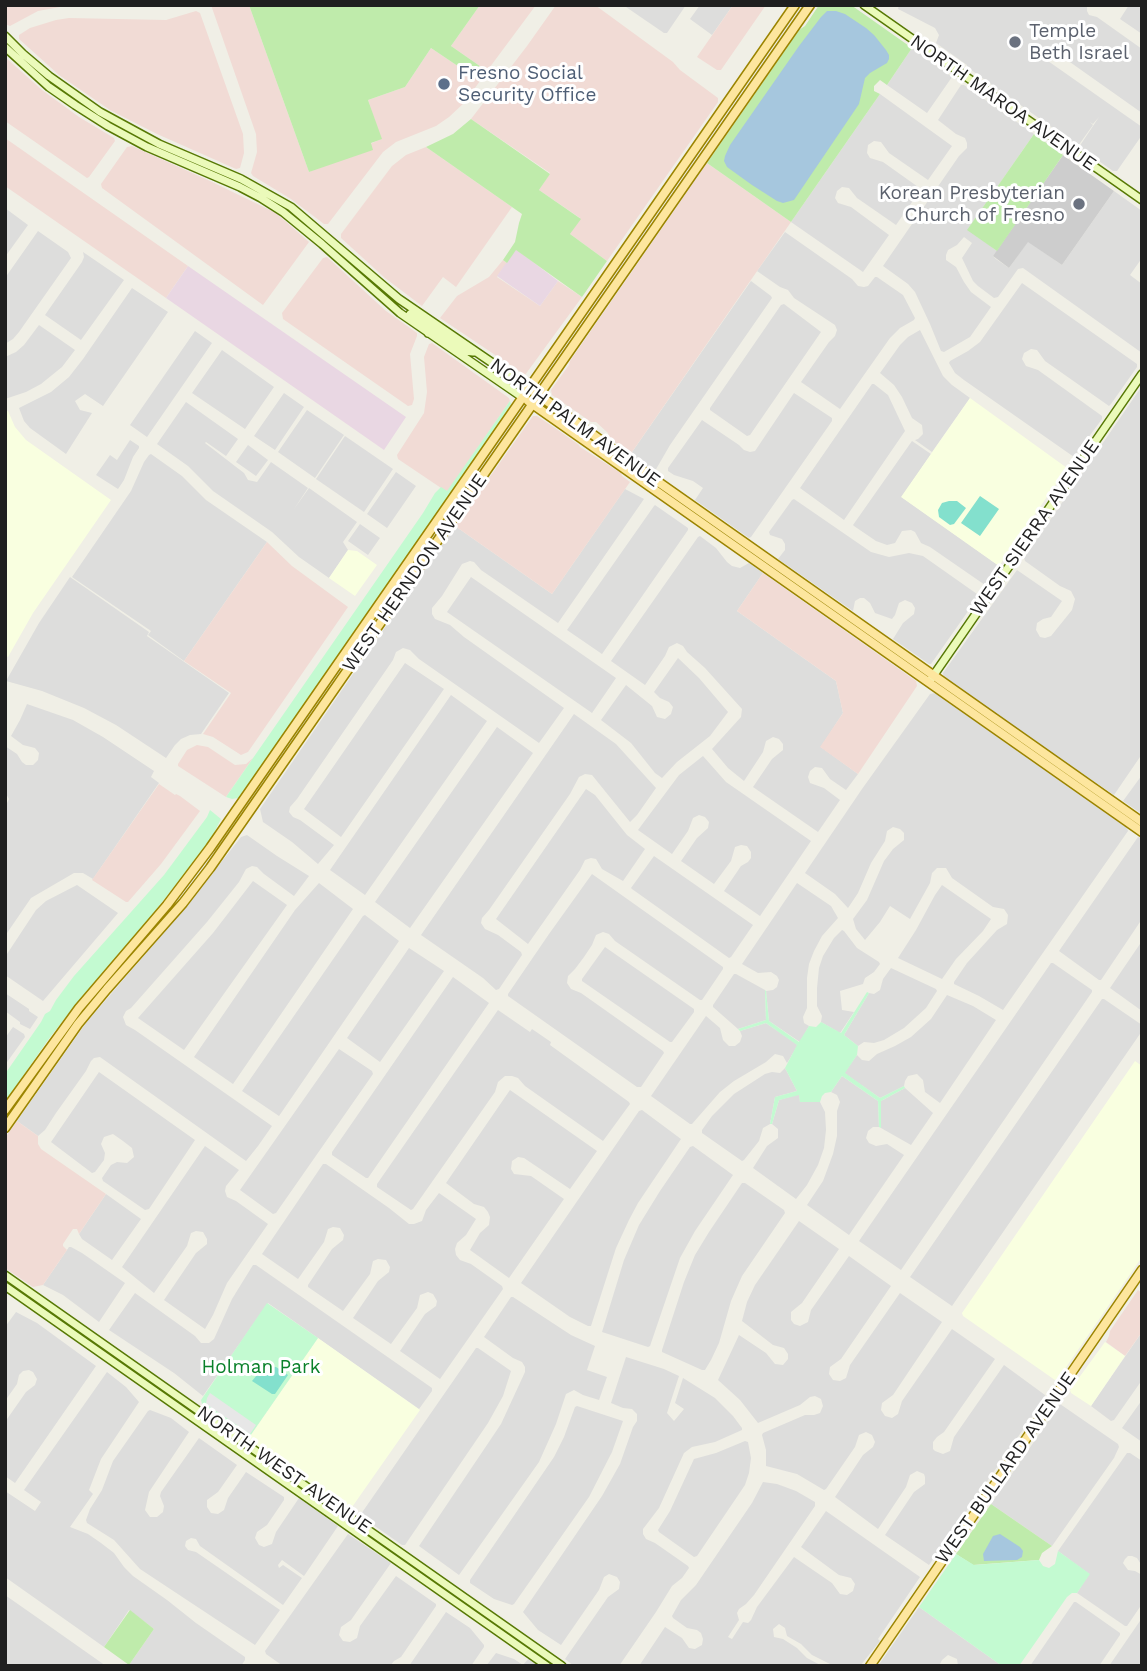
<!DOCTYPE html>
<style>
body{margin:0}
#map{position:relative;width:1147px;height:1671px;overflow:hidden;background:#f0efe6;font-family:"Work Sans",sans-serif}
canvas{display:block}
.frame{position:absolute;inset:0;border:7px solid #1f1f1f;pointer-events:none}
</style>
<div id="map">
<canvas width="1147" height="1671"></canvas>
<div class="frame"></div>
</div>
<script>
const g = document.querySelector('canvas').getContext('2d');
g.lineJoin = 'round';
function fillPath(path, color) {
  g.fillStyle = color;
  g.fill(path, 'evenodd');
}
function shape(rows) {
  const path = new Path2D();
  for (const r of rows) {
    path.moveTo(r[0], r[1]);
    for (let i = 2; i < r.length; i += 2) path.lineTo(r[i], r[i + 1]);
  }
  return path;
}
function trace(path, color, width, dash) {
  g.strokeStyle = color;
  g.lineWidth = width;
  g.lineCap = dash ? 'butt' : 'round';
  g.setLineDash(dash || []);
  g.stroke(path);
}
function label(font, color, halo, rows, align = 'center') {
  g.font = font + ' "Work Sans",sans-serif';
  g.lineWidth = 6;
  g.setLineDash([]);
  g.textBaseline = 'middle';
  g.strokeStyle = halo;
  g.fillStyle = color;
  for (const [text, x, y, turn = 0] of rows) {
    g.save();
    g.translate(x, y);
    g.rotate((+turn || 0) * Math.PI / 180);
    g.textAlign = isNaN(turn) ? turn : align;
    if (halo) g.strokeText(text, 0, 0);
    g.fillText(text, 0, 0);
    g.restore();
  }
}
const residential = shape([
 [627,5,686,5,667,33,664,33,626,7],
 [700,5,733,5,712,35,690,19],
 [899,5,1087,5,1087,11,1089,15,1097,17,1142,49,1142,113,1067,60,1067,54,1064,51,1061,55,1054,51,1048,61,1142,127,1142,135,1117,171,1113,171,1079,147,1099,117,1093,124,1090,122,1093,125,1078,146,967,67,967,65,936,43,939,35,935,28,904,12,898,9],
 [1129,5,1142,5,1142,34,1120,19],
 [912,48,952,77,927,113,887,85],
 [961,85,964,85,1034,134,968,229,997,251,993,256,996,259,1009,268,1028,241,1062,265,1114,191,1142,211,1142,258,1130,275,1142,284,1142,353,1023,268,1018,269,998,297,994,298,978,286,973,281,962,258,972,243,964,237,957,245,948,250,946,255,946,260,956,267,964,282,971,292,991,307,970,337,944,352,941,351,930,324,915,292,908,284,883,266,959,156,967,148,967,143,965,138,956,134,938,120],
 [880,94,952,146,928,180,889,153,881,142,874,141,868,145,867,153,870,158,883,162,921,189,896,225,857,198,849,188,842,187,837,191,835,198,838,203,851,207,889,235,863,272,791,222],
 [5,208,28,225,5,257],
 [38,231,68,252,71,258,19,332,13,339,5,344,5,278],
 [785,232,852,279,858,286,864,287,868,286,875,277,877,277,903,295,915,318,914,320,900,328,890,338,840,409,801,382,829,342,835,336,837,330,835,325,794,298,788,290,780,287,757,271],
 [83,252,124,280,81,340,45,315,82,262,84,257],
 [751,281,771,296,772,298,670,445,655,471,652,471,630,455],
 [1022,283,1137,364,1137,367,1111,404,1109,406,1045,361,1037,350,1031,349,1024,353,1022,359,1026,366,1038,370,1102,416,1102,419,1074,457,964,380,955,373,949,363,950,361,968,351,980,342],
 [132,288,168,312,103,406,85,394,75,401,80,410,92,413,66,454,30,428,24,421,19,408,51,392,69,377,83,359],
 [784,304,821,332,750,435,747,436,710,410,710,408,781,305],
 [39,325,75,350,62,367,41,384,26,392,5,399,5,357,16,352,24,345],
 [920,330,943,376,952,385,970,398,932,452,915,440,918,439,923,434,922,425,912,418,902,397,894,385,880,373,900,345,908,337],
 [195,331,212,343,147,437,130,425],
 [222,350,274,387,245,429,192,393],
 [872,384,874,384,888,395,905,431,844,520,800,488],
 [1142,386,1142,754,1114,795,944,679,943,673,1017,570,1062,601,1051,617,1043,619,1037,623,1036,630,1040,637,1045,638,1051,636,1072,610,1075,599,1071,591,1060,586,1025,561,1024,558],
 [284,393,304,407,275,450,254,436],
 [794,393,832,418,832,421,751,537,749,538,695,500,703,488,693,481,674,475,668,471,668,468,702,420,739,445,744,450,750,452,755,451],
 [186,402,238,439,226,456,206,442,205,443,244,473,248,480,257,482,271,462,308,488,294,509,309,488,357,522,343,542,348,550,329,578,299,557,272,532,213,491,188,466,157,444],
 [307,410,344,435,315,478,278,452],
 [345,436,393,469,364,512,316,479],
 [130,440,139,446,139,448,133,457,124,480,118,489,96,475,110,455,117,460],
 [912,441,931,454,902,497,999,566,985,585,930,547,921,543,915,532,911,530,902,531,895,543,887,545,876,541,854,526,853,525],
 [248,445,268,460,256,476,236,462],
 [151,454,182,476,206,500,267,542,184,661,148,635,151,631,72,577,131,491,144,462,149,455],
 [396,472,416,486,387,528,367,514],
 [625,489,644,499,558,623,481,570,474,562,470,561,462,564,442,596,432,608,432,614,435,619,450,625,464,637,564,708,539,743,419,659,410,650,403,648,396,652,393,660,297,799,290,807,289,812,293,817,300,820,334,845,318,864,292,842,263,822,260,809,455,526,552,594],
 [794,499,871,552,889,557,909,553,923,556,977,594,978,597,931,664,929,664,893,639,903,623,914,614,915,608,912,603,905,600,899,603,895,615,892,619,875,613,870,603,864,598,860,598,855,601,853,611,778,559,785,550,785,544,782,539,770,535,769,532,792,500],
 [655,505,688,528,688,530,602,654,567,630,654,506],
 [360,524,380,538,368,555,348,541],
 [700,536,716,548,727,562,732,566,740,568,749,563,763,573,737,611,836,681,843,713,821,747,858,774,846,790,830,779,822,768,815,767,810,771,808,777,810,783,824,788,840,800,818,832,753,787,772,759,783,750,783,744,779,739,773,737,766,741,763,752,744,781,728,768,712,749,741,717,742,709,705,668,687,652,683,646,677,643,669,647,665,656,645,685,611,661,698,537],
 [70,577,149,632,147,636,229,693,201,734,190,735,181,739,175,745,166,758,116,725,84,708,42,691,6,681,39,623],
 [471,577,616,678,592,713,447,612],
 [678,658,699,678,728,712,710,736,677,762,662,778,655,773,631,743,601,720,626,685,652,706,657,717,665,719,671,714,673,707,669,702,660,698,654,692],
 [405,663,444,689,341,837,304,809],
 [935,693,1127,828,1128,831,1003,1010,979,996,954,984,954,982,967,963,997,930,1007,924,1008,915,1004,909,993,907,952,878,946,868,937,868,932,873,930,883,910,919,890,906,880,922,865,940,856,929,853,919,867,900,884,861,893,849,904,840,904,833,900,829,893,827,887,831,885,841,871,863,858,893,848,908,835,894,805,873,862,789,930,694],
 [451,695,487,721,365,895,330,870],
 [27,704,73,720,103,737,154,771,151,777,159,783,93,879,83,873,74,873,31,898,5,936,5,807,9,799,5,792,5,746,17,754,22,762,26,765,33,765,38,760,39,753,35,748,23,745,11,736,20,720],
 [574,714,616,744,656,788,637,815,630,822,592,775,585,774,579,777,570,794,489,910,482,918,481,923,485,929,498,935,521,952,522,955,499,989,496,990,483,978,421,935],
 [497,727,533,753,410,928,375,902],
 [703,756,726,782,811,841,760,916,724,891,741,866,748,862,751,858,751,852,747,846,741,845,735,847,731,861,714,884,681,861,697,838,708,828,709,822,705,817,699,815,693,818,688,831,672,854,638,830,679,775],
 [1142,775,1142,814,1123,801],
 [586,789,595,795,627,835,645,849,623,881,602,869,596,859,591,858,585,860,580,870,528,944,496,919],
 [247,835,277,856,309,876,294,896,264,874,257,867,252,866,246,869,239,882,207,922,131,1008,126,1011,123,1017,126,1025,135,1030,272,1126,258,1146,246,1161,100,1057,94,1058,91,1061,86,1071,56,1113,45,1130,38,1136,17,1121,86,1023,186,907,241,837],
 [1138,837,1142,838,1142,914,1140,922,1101,980,1099,980,1059,951],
 [654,856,753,925,731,957,729,958,632,889,631,888],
 [592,874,723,967,723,969,702,1000,700,1000,615,941,609,934,603,932,596,935,592,945,584,957,575,969,568,976,567,983,571,989,581,993,663,1051,664,1053,641,1087,637,1087,508,996,508,994,549,934],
 [253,881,287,905,184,1050,138,1018,213,933],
 [319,883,353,909,233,1084,194,1057,295,910],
 [797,883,831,906,838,918,822,936,814,951,809,964,807,978,807,1008,803,1017,804,1023,809,1026,800,1042,769,1021,766,991,773,990,777,987,779,980,777,976,771,972,758,973,742,964],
 [77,885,118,913,43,1001,5,975,5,957,36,910,46,901],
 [942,885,991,919,983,931,956,959,942,979,898,958,916,930,935,895],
 [365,915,399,941,279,1116,242,1091,363,916],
 [842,930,844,931,857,948,879,962,880,964,874,972,865,978,863,984,840,991,842,1010,854,1012,840,1033,821,1022,822,1016,817,1006,817,988,819,968,823,956,834,938],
 [1142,941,1142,1011,1110,988],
 [605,947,694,1009,694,1012,672,1042,670,1042,582,981,582,979],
 [409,948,444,971,380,1062,347,1038],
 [1051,963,1053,963,1092,990,1092,992,901,1270,859,1241],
 [891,968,936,989,937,991,926,1008,904,1028,884,1040,874,1043,864,1042,858,1046,844,1035,869,993,874,994,880,990,883,979],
 [734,974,736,974,765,990,766,1020,738,1029,713,1007,713,1005],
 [453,977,489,1003,368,1178,366,1178,332,1155,332,1152],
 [5,993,29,1009,29,1011,38,1017,30,1029,20,1024,20,1022,5,1011],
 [947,995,973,1006,996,1020,940,1103,925,1092,923,1080,917,1074,908,1076,905,1081,904,1086,880,1098,844,1073,857,1055,862,1060,869,1061,877,1054,895,1046,911,1037,931,1019],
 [1102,999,1104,999,1142,1025,1142,1031,952,1306,910,1277],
 [498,1010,530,1032,532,1029,551,1042,550,1045,629,1102,630,1104,603,1141,525,1086,518,1078,512,1076,505,1076,498,1082,495,1092,413,1209,411,1210,377,1187,377,1184],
 [706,1016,720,1028,723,1040,729,1046,735,1046,740,1042,742,1036,740,1031,766,1023,798,1045,787,1063,783,1056,775,1054,766,1062,734,1081,720,1092,692,1124,690,1124,651,1096],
 [13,1027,24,1034,25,1037,5,1065,5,1038],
 [339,1049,372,1071,373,1074,276,1213,273,1214,240,1190],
 [785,1068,797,1091,775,1097,770,1124,763,1128,759,1141,744,1160,742,1161,702,1133,702,1130,712,1116,734,1094,765,1074,772,1072,780,1073],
 [99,1072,195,1140,149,1209,145,1210,103,1181,102,1178,111,1165,117,1162,127,1163,134,1157,132,1148,123,1141,113,1134,104,1137,101,1144,105,1153,104,1160,95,1172,92,1173,51,1142],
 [842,1076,878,1101,879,1127,873,1127,868,1131,866,1138,869,1143,876,1146,887,1144,904,1155,849,1235,807,1205,823,1181,833,1154,837,1136,837,1111,840,1102,837,1095,831,1092],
 [905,1088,933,1113,911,1145,881,1128,881,1101],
 [510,1090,597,1151,570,1189,524,1158,518,1157,512,1161,511,1169,514,1174,531,1176,564,1199,509,1278,470,1250,480,1233,489,1225,490,1217,488,1212,484,1207,474,1204,446,1183],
 [799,1094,800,1102,820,1102,825,1112,826,1130,824,1148,818,1165,807,1185,796,1199,753,1168,767,1146,778,1138,778,1129,772,1124,779,1100],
 [642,1110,681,1139,638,1203,629,1220,616,1248,591,1326,588,1326,570,1317,521,1283,639,1111],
 [205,1146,239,1170,226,1186,225,1191,227,1197,236,1201,268,1224,227,1283,213,1315,205,1329,164,1300,196,1253,207,1244,207,1239,203,1232,196,1231,191,1233,187,1246,154,1293,122,1267],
 [693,1146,733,1175,695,1231,680,1258,650,1346,648,1347,602,1332,624,1260,639,1225,660,1191,690,1147],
 [323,1164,326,1164,389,1208,409,1224,414,1224,422,1221,426,1210,439,1193,476,1219,466,1235,457,1243,455,1249,456,1255,460,1260,471,1264,502,1286,503,1289,440,1379,400,1351,425,1314,436,1306,437,1301,433,1294,428,1292,420,1295,417,1308,391,1344,353,1318,378,1281,389,1272,390,1267,386,1260,378,1259,373,1261,370,1274,343,1311,308,1287,308,1285,332,1249,343,1240,344,1235,340,1228,333,1227,328,1229,324,1242,298,1279,262,1254],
 [742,1183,745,1183,784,1210,785,1213,742,1276,731,1301,719,1343,711,1360,705,1370,702,1370,662,1352,662,1350,684,1282,695,1255,709,1232],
 [106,1194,141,1219,112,1260,82,1239,79,1234],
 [799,1221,839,1249,802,1303,791,1312,791,1320,794,1324,800,1326,808,1322,811,1310,849,1256,891,1286,841,1359,830,1367,829,1374,833,1380,840,1381,846,1378,850,1365,900,1293,942,1322,893,1395,882,1403,881,1410,885,1416,892,1418,898,1414,902,1401,952,1329,995,1359,944,1432,937,1437,933,1442,933,1449,935,1451,943,1454,950,1451,954,1437,1004,1365,1045,1395,1045,1398,929,1565,885,1535,914,1492,925,1484,925,1477,924,1474,917,1471,910,1475,906,1487,878,1529,835,1497,863,1455,873,1447,875,1442,872,1435,866,1432,859,1435,855,1447,826,1489,824,1490,797,1474,766,1466,766,1450,762,1435,763,1433,805,1415,814,1415,820,1413,823,1406,821,1399,815,1396,810,1397,800,1405,758,1423,740,1400,718,1380,739,1335,766,1353,775,1364,783,1365,788,1359,788,1354,784,1348,773,1345,742,1321,747,1302,755,1285],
 [69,1247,71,1247,82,1253,125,1283,99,1322,63,1295,43,1285],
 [253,1265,256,1265,432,1388,432,1391,419,1409,268,1303,203,1396,174,1373,109,1330,135,1293,195,1336,201,1343,209,1343,214,1339,232,1299],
 [511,1297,513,1297,571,1335,595,1346,587,1370,607,1377,599,1400,583,1395,574,1390,566,1394,556,1424,539,1462,459,1575,419,1546,501,1424,525,1372,525,1367,522,1362,513,1358,484,1337],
 [16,1312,37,1323,96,1366,15,1483,5,1476,5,1422,26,1392,35,1385,37,1379,33,1372,29,1370,23,1371,19,1375,17,1384,5,1401,5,1327],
 [1142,1332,1142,1380,1114,1420,1111,1421,1091,1406],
 [476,1348,478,1348,511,1371,503,1396,488,1423,405,1545,402,1545,362,1517,361,1514],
 [626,1357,664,1369,679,1376,667,1413,674,1421,684,1409,675,1403,683,1378,715,1398,733,1416,742,1428,742,1430,715,1442,692,1447,684,1453,659,1508,643,1529,643,1534,646,1539,655,1543,688,1566,689,1568,682,1578,672,1586,656,1612,619,1666,574,1666,565,1659,608,1597,619,1589,620,1582,617,1577,609,1574,604,1577,599,1590,561,1645,538,1630,523,1612,602,1496,620,1464,633,1427,637,1421,637,1414,632,1409,623,1408,611,1403],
 [107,1372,126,1387,139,1402,101,1459,89,1490,93,1494,70,1527,88,1534,101,1543,114,1553,124,1567,133,1576,167,1600,196,1623,245,1657,245,1660,241,1666,131,1666,129,1665,154,1629,129,1610,104,1647,5,1577,5,1491,35,1511,41,1502,24,1490],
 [1142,1400,1142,1442,1122,1428],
 [1060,1404,1118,1444,1119,1447,1114,1458,1052,1546,991,1504],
 [577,1406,623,1421,612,1452,589,1497,514,1604,512,1605,494,1599,470,1583,470,1580,554,1457,564,1437,575,1407],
 [150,1410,171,1418,189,1432,149,1492,145,1510,150,1517,157,1517,163,1512,164,1506,160,1496,161,1492,199,1438,237,1465,218,1492,207,1500,207,1507,211,1513,218,1514,224,1510,228,1498,246,1472,284,1497,284,1500,267,1525,257,1532,255,1538,259,1545,264,1547,272,1544,276,1532,299,1498,338,1526,304,1576,282,1560,278,1565,279,1568,283,1565,302,1578,283,1605,200,1546,196,1539,191,1538,186,1541,185,1546,188,1550,196,1552,280,1610,255,1645,140,1569,114,1540,87,1523,86,1520,90,1509,102,1490,113,1461,148,1411],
 [745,1441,748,1442,751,1458,749,1473,745,1485,697,1556,694,1557,659,1532,658,1530,670,1511,694,1459,716,1453],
 [1127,1453,1130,1453,1142,1461,1142,1566,1137,1558,1132,1556,1128,1556,1125,1559,1123,1563,1128,1570,1135,1571,1142,1575,1142,1604,1127,1626,1125,1626,1077,1593,1089,1574,1058,1551],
 [763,1482,777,1484,796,1491,815,1502,815,1506,754,1595,746,1604,739,1609,737,1613,739,1620,728,1637,732,1639,743,1622,748,1623,751,1620,757,1607,794,1557,832,1583,840,1594,847,1595,853,1591,855,1584,851,1578,839,1575,801,1547,826,1511,920,1577,878,1639,880,1641,860,1666,834,1666,812,1655,801,1644,787,1636,785,1628,779,1624,773,1629,774,1637,783,1639,797,1648,807,1658,822,1666,639,1666,665,1627,682,1638,689,1648,695,1649,702,1645,703,1639,701,1633,697,1630,687,1628,673,1618,672,1616,681,1600,696,1585,752,1503],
 [348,1534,391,1563,351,1620,341,1627,339,1635,343,1641,350,1642,357,1638,360,1626,396,1576,436,1604,436,1606,401,1657,394,1661,390,1666,283,1666,266,1654,265,1651],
 [5,1595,45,1623,106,1666,5,1666],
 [1074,1602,1076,1602,1120,1633,1120,1635,1099,1666,1030,1666],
 [919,1607,1002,1666,958,1666,957,1659,948,1655,942,1660,939,1666,878,1666],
 [446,1612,470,1628,484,1645,484,1647,471,1666,409,1666],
 [1142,1618,1142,1666,1109,1666],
 [496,1653,514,1659,523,1665,529,1658,539,1666,486,1666]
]);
const commercial = shape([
 [5,5,174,5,162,7,60,7,38,11,10,26,5,24],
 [211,5,249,5,309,172,381,139,368,100,405,87,431,48,480,81,464,103,449,117,436,126,396,142,383,152,328,224,324,224,291,199,253,176,251,173,257,152,256,134],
 [480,5,536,5,487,71,451,46],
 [556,5,595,5,673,62,680,70,718,98,718,102,607,261,570,234,580,218,539,190,550,173,471,119,527,46],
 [733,5,766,5,721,70,717,70,697,57],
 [196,11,200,13,243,134,244,153,240,168,236,169,157,134,110,110,59,75,19,39,19,35,30,28,56,20,69,18,166,20],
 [5,57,42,90,79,117,114,138,115,141,89,177,87,178,5,121],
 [5,138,188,266,166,298,5,186],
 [132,146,210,181,276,213,309,242,263,305,102,188,101,184,127,147],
 [426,147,512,207,456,287,443,277,422,306,385,278,341,238,341,234,392,166,406,155],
 [707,163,791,222,630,455,609,437,608,433,596,422,591,422,552,395,551,390,569,365,570,361],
 [327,257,386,311,417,333,417,336,410,354,414,399,412,405,408,406,283,319,282,313,323,258],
 [503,260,507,263,497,277,540,306,558,281,582,297,525,375,440,318,457,296,489,277],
 [432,343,509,398,510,401,447,492,398,459,397,455,424,413,427,392,424,357,429,344],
 [533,416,537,416,555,428,579,445,580,447,621,473,622,476,630,482,552,594,455,526],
 [267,542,292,566,348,607,248,752,241,755,213,737,203,734,231,693,184,661],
 [763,573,916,681,917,686,858,774,820,747,843,713,836,681,737,611],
 [197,745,208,747,235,765,246,764,253,758,226,797,178,766,178,764,187,750],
 [159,784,175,795,176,794,180,796,200,811,161,864,128,902,126,902,92,880],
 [17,1121,38,1136,38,1144,41,1149,106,1194,79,1234,77,1229,73,1229,63,1244,63,1246,67,1250,43,1285,33,1287,5,1268,5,1138],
 [1138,1290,1142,1293,1142,1332,1125,1356,1106,1342,1109,1336,1110,1331]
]);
const industrial = shape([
 [516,249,558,281,540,306,497,276],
 [188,266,406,417,384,450,166,298]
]);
const education = shape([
 [970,398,1067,468,999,566,901,497],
 [5,410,8,411,15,427,26,440,111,500,33,613,8,657,5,655],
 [348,550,357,551,377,565,355,596,329,578],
 [1135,1061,1142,1066,1142,1257,1058,1379,1055,1380,963,1316,962,1313],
 [318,1338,420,1410,350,1510,248,1439],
 [1105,1342,1125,1356,1091,1406,1071,1393,1070,1390]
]);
const religious = shape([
 [1063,155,1114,191,1062,265,1028,242,1009,268,993,256]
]);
const grass = shape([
 [249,5,480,5,451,46,487,71,480,81,431,48,405,87,368,100,382,139,371,143,373,150,309,172],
 [819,5,851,5,912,48,887,85,880,80,874,86,874,91,880,94,791,222,707,163,799,30,805,26],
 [471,119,550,174,539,190,581,219,570,234,607,261,582,297,516,250,507,263,503,260,515,242,519,223,522,214,426,147,453,134],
 [1034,134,1063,155,997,251,967,230],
 [991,1504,1052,1546,1042,1553,1039,1560,973,1565,956,1554],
 [130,1610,154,1629,129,1665,104,1647]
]);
const park = shape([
 [510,401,511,404,502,419,263,764,238,798,232,799,226,797,423,513,435,493,441,487,447,491],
 [210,810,221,819,210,841,148,920,79,1000,48,1040,5,1102,5,1074,41,1022,45,1014,50,1011,56,1000,74,976,164,875,207,817],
 [765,990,766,991,769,1021,799,1042,809,1026,816,1027,821,1022,841,1033,867,992,869,993,844,1035,858,1046,857,1055,845,1073,880,1098,904,1086,905,1088,881,1101,881,1128,879,1127,878,1101,842,1076,831,1092,825,1093,822,1096,820,1102,800,1102,799,1095,779,1100,772,1124,770,1124,775,1097,797,1091,785,1068,797,1045,766,1023,740,1031,738,1029,766,1020],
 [267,1303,318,1338,248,1439,203,1408,201,1400],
 [1058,1551,1090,1574,1077,1593,1072,1593,1067,1597,1019,1666,1002,1666,919,1607,956,1554,974,1565,1039,1560,1043,1566,1049,1568,1055,1564]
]);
const pitch = shape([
 [980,496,999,509,980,536,961,523],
 [949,501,957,501,966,508,954,524,950,525,939,517,938,510,942,503],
 [267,1366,276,1367,288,1375,275,1394,272,1394,252,1381,262,1369]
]);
const parking = shape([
 [210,1393,256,1425,250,1434,206,1404,207,1398]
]);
const water = shape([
 [827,11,836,11,845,14,866,28,874,35,886,50,889,55,889,59,887,63,870,73,865,78,859,104,794,200,783,203,777,201,752,185,727,167,724,161,725,156,730,145,799,46,821,17],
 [1000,1534,1020,1547,1023,1551,1022,1557,1017,1560,984,1561,983,1554,993,1536]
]);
const secondary = shape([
 [864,5,1142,200],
 [5,36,23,54,49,76,100,112,159,144,241,179,291,207,399,299,529,388],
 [5,47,49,87,75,105,108,126,147,147,240,187,261,198,283,212,322,244,400,313,522,397],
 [410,314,427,325,436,325],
 [428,333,431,331,438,332,465,351,473,352],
 [931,679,1142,374],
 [5,1275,562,1666],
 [5,1286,547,1666]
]);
const primary = shape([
 [529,388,647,474,1142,822],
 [528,401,1142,832],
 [5,1110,79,1008,167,905,210,848,795,5],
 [5,1128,78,1024,107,989,183,903,210,868,810,5],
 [870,1666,1142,1270]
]);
const markers = [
 [1015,42,7,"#6b7280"],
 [444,84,7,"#5c6f8a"],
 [1079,204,7,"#6b7280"]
];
const worshipNames = [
 ["Temple",1029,31],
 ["Beth Israel",1029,53],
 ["Korean Presbyterian",1065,193,"right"],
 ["Church of Fresno",1065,215,"right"]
];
const serviceNames = [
 ["Fresno Social",458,73],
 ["Security Office",458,95]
];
const streetNames = [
 ["NORTH MAROA AVENUE",1003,103,35],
 ["NORTH PALM AVENUE",575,423,36],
 ["WEST SIERRA AVENUE",1035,528,-55],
 ["WEST HERNDON AVENUE",415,573,-55],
 ["WEST BULLARD AVENUE",1006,1468,-55],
 ["NORTH WEST AVENUE",284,1470,35]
];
const parkNames = [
 ["Holman Park",261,1367]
];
fillPath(residential, '#dddddc');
fillPath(commercial, '#f1dbd5');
fillPath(industrial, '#e9d7e3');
fillPath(education, '#f9ffe0');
fillPath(religious, '#cdcdcd');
fillPath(grass, '#bfebab');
fillPath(park, '#c3fad1');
fillPath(pitch, '#83e0cd');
fillPath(parking, '#e7e7e7');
fillPath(water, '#a6c7de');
trace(secondary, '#577904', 10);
trace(primary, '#9b8400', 11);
trace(secondary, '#ebfaba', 7);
trace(primary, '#fde69e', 8);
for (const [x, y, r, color] of markers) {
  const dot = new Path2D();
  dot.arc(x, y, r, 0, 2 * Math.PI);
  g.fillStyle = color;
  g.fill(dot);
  trace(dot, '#fff', 2.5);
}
label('19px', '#5b616d', '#fff', worshipNames, 'left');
label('19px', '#4e5e75', '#fff', serviceNames, 'left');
label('19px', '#1f1f1f', '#fff', streetNames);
label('19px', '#0a812a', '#fff', parkNames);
</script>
